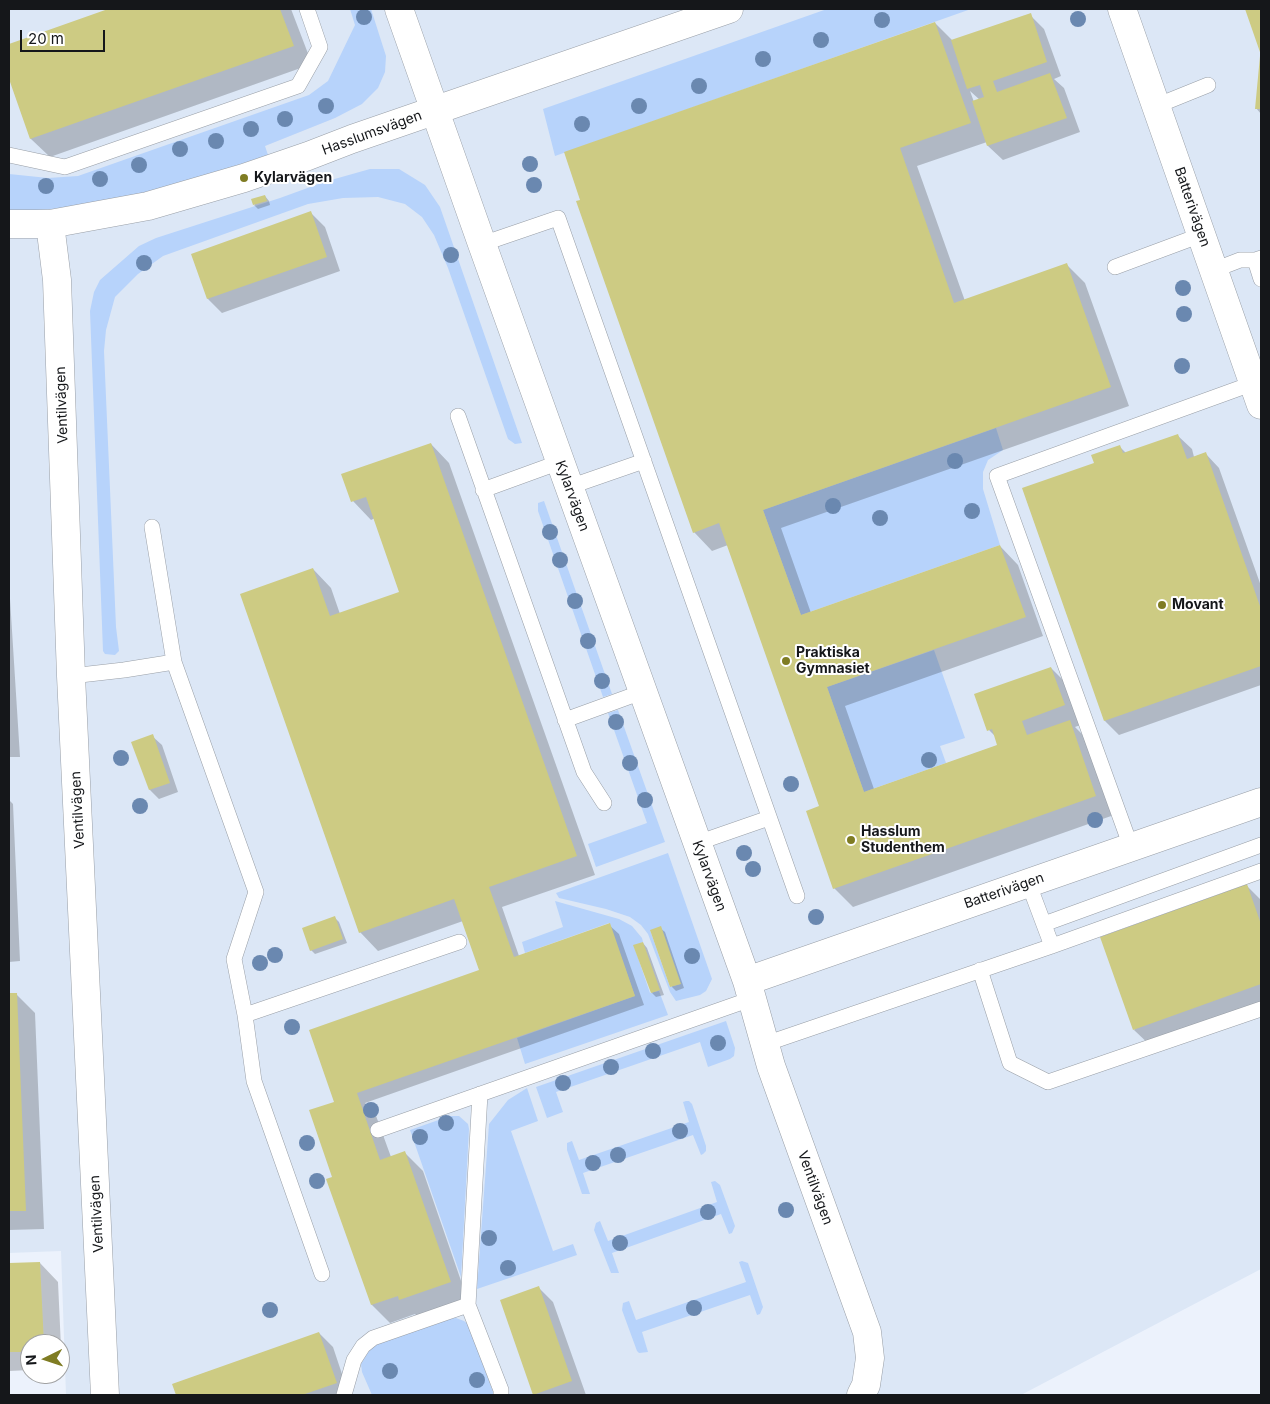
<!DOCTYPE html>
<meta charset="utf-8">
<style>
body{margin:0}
#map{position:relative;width:1270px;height:1404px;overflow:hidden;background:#ecf2fc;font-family:Inter,sans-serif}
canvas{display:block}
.frame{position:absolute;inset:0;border:10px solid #15171a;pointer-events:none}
.north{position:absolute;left:20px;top:1334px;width:50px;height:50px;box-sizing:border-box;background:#fff;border:1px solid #a1a2a3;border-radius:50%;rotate:266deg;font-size:14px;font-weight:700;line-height:20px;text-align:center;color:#15171a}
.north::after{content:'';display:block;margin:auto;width:18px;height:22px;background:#7f7c23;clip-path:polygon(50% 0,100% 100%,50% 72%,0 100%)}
.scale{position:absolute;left:20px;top:30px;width:85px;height:22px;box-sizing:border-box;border:2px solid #15171a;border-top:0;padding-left:6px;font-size:15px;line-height:18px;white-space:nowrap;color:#15171a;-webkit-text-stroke:4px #fff;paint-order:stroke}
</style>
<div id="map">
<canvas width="1270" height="1404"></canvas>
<div class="frame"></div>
<div class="north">N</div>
<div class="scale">20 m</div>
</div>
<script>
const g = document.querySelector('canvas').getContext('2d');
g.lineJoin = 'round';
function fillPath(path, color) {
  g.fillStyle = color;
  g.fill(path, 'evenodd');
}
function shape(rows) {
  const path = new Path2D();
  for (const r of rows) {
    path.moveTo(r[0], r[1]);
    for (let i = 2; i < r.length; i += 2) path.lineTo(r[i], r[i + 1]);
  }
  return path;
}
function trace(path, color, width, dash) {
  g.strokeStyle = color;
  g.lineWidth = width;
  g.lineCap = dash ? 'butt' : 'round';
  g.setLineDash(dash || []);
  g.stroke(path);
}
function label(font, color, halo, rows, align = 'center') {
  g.font = font + ' Inter,sans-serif';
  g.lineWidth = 4;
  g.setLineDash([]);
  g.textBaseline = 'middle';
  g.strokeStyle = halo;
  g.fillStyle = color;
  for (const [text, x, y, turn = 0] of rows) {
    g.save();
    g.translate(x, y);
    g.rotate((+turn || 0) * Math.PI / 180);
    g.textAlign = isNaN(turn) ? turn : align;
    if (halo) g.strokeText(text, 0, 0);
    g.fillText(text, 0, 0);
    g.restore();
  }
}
const built = shape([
 [9,9,1261,9,1261,1269,1021,1395,66,1395,61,1251,9,1253]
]);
const green = shape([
 [350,9,371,9,386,56,385,72,378,88,362,104,335,118,265,146,268,155,165,189,77,207,9,212,9,174,48,178,78,176,309,95,328,81,355,25],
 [827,9,971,9,555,156,543,109],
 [370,169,399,169,425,185,440,207,522,443,515,444,508,439,448,268,434,235,422,217,405,204,378,197,343,198,308,204,163,256,138,274,115,297,106,330,104,351,116,627,119,651,115,655,105,654,103,651,90,311,94,292,100,280,139,246,156,238,280,198,324,182],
 [996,428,1003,450,988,460,983,472,983,489,1000,545,801,615,763,510],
 [544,501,612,694,603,697,538,511,538,503],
 [934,650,965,738,940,746,946,763,864,792,827,687],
 [618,710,665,842,596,867,588,844,647,823,608,713],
 [668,853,712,979,706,991,700,995,676,1001,670,992,648,934,641,925,630,917,606,909,559,898,556,893],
 [650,930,680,984,670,987],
 [555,901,619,919,632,926,642,938,643,942,634,946,650,993,659,991,668,1015,525,1064,517,1038,635,996,609,923,525,953,522,942,563,927],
 [726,1021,735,1048,734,1056,730,1059,708,1067,700,1042,556,1092,563,1112,547,1118,536,1087],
 [527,1088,538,1121,511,1131,553,1251,573,1244,577,1255,477,1289,489,1124,508,1100],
 [686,1101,689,1101,692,1104,706,1146,706,1151,703,1154,701,1155,693,1135,583,1173,590,1194,582,1194,567,1150,567,1143,572,1141,579,1160,689,1122,683,1102],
 [450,1116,459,1116,468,1124,469,1129,461,1277,410,1130],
 [715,1181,720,1185,735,1226,732,1233,729,1234,721,1214,612,1253,619,1273,611,1273,594,1230,596,1223,600,1221,608,1241,717,1202,711,1182],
 [742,1261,748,1263,763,1307,760,1314,757,1315,750,1295,642,1332,648,1352,639,1353,637,1351,622,1310,623,1303,629,1301,636,1320,746,1282,739,1262],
 [456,1318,464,1321,469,1325,494,1395,372,1395,362,1372,361,1364,370,1349,378,1343,447,1319]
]);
const shadow = shape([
 [112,9,291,9,312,64,50,157,31,139,9,76,9,45],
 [1246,9,1261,9,1261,52],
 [1030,15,1044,29,1061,76,1054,79,1064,88,1080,132,1003,160,988,146,987,142,917,166,965,301,1067,265,1085,283,1129,406,781,528,811,613,1000,546,1018,565,1043,636,845,706,874,789,999,745,996,737,989,730,1051,668,1070,687,1083,724,1075,727,1088,740,1114,815,853,907,834,888,820,807,728,545,712,551,694,532,935,23,953,41],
 [970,91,980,100,974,102],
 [1261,56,1261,114,1256,108],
 [265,196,269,201,270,205,258,209,254,205],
 [311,213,325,227,340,271,222,313,208,299,192,255],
 [1177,435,1192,449,1194,457,1205,453,1219,468,1261,586,1261,685,1119,735,1105,721,1023,489,1096,464,1119,446,1126,453],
 [431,444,449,463,595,875,502,907,519,956,609,925,619,934,644,1005,365,1103,375,1113,391,1157,405,1153,423,1171,468,1301,419,1318,415,1314,390,1323,372,1305,334,1177,336,1102,480,971,463,921,378,951,360,932,313,569,331,588,340,614,401,593,375,518,371,520,353,501],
 [9,583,20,757,9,757],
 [152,736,162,745,178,792,159,799,150,790],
 [9,800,13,804,20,961,9,962],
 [1246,885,1261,900,1261,1009,1153,1048,1134,1030],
 [335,918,339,922,347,943,315,954,311,950],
 [660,928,665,932,684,988,676,991,672,987,652,931],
 [643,943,647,948,664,995,656,997,652,993],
 [16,994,35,1013,44,1229,9,1230,9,995],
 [40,1263,58,1282,62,1369,60,1369,60,1344,30,1344,30,1370,9,1371,9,1265],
 [539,1288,553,1302,586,1395,534,1394],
 [319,1333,333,1347,349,1395,178,1395,174,1384]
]);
const building = shape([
 [108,9,280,9,294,46,30,139,9,79,9,44],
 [1245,9,1261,9,1261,55],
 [1031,13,1047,62,993,81,997,92,1050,73,1067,118,987,146,972,101,984,97,980,85,967,89,951,40],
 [935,22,971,123,900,148,954,303,1067,263,1111,387,763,510,801,615,1000,545,1026,617,827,687,864,792,997,745,992,729,987,731,974,694,1051,667,1065,705,1022,721,1027,735,1070,720,1096,796,833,889,806,811,819,806,719,523,693,533,576,201,580,200,564,152],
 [1260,56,1261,56,1261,109,1255,109],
 [265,195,267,201,253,205,251,199],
 [311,211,327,257,207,299,191,254],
 [1178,434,1187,459,1206,452,1261,609,1261,666,1104,721,1022,488,1094,463,1091,455,1120,445,1123,453],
 [431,443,577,856,489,887,514,957,610,923,635,996,357,1093,380,1160,405,1151,451,1282,399,1300,398,1296,371,1305,326,1179,332,1177,309,1110,334,1102,309,1030,479,970,454,899,359,933,240,594,313,568,330,616,399,592,366,497,351,502,341,474],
 [153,734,170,783,149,790,131,742],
 [1247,884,1261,924,1261,984,1133,1030,1100,937],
 [335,916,343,939,310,951,302,928],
 [661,926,681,984,670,987,650,930],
 [643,942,660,990,651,993,633,945],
 [9,993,17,993,26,1211,9,1211],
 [40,1262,44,1344,30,1344,30,1352,9,1352,9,1263],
 [539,1286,572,1381,533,1395,500,1300],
 [319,1332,337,1383,302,1395,176,1395,172,1384]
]);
const service = shape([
 [1156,106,1208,85],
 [9,155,65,167,298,86,320,47,307,9],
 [482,244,558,218,797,896],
 [1255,260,1261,279],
 [1115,267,1201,235],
 [1214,270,1240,260,1255,260,1261,258],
 [458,416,584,772,604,803],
 [569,487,644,461],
 [483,490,560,462],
 [152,527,174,662,256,892,234,959,245,1015,254,1081,322,1274],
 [71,676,124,670,174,662],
 [565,720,642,692],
 [697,843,769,818],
 [1131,847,997,476,1254,383],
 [1028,882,1052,946],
 [1044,924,1261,845],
 [980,970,1010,1063,1048,1082,1261,1009],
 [245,1015,459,942],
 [765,1044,1052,946,1261,871],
 [480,1094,468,1305,501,1390,501,1395],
 [378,1130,751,999],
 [344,1395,354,1360,363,1346,373,1338,468,1305]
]);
const minor = shape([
 [399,9,482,244,747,981,771,1066,867,1332,870,1358,866,1385,861,1395],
 [1122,9,1261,405],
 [9,224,50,224,148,206,244,178,308,156,352,139,729,9],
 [50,224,57,280,71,676,105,1395],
 [747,981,1261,802]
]);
const trees = [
 [364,17],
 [1078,19],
 [882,20],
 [821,40],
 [763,59],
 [699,86],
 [326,106],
 [639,106],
 [285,119],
 [582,124],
 [251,129],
 [216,141],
 [180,149],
 [530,164],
 [139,165],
 [100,179],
 [534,185],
 [46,186],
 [451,255],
 [144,263],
 [1183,288],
 [1184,314],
 [1182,366],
 [955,461],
 [833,506],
 [972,511],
 [880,518],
 [550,532],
 [560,560],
 [575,601],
 [588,641],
 [602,681],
 [616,722],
 [121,758],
 [929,760],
 [630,763],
 [791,784],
 [645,800],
 [140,806],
 [1095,820],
 [744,853],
 [753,869],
 [816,917],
 [275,955],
 [692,956],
 [260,963],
 [292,1027],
 [718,1043],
 [653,1051],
 [611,1067],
 [563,1083],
 [371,1110],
 [446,1123],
 [680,1131],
 [420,1137],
 [307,1143],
 [618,1155],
 [593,1163],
 [317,1181],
 [786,1210],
 [708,1212],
 [489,1238],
 [620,1243],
 [508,1268],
 [694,1308],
 [270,1310],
 [390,1371],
 [477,1380]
];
const markers = [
 [244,178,5,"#7f7c23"],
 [1162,605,5,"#7f7c23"],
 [786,661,5,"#7f7c23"],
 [851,840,5,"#7f7c23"]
];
const streetNames = [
 ["Hasslumsvägen",372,133,-20],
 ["Batterivägen",1192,207,71],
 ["Ventilvägen",62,405,-92],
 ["Kylarvägen",572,496,70],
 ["Ventilvägen",78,810,-93],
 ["Kylarvägen",709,876,70],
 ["Batterivägen",1004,891,-19],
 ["Ventilvägen",815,1188,70],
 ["Ventilvägen",97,1214,-93]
];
const poiNames = [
 ["Kylarvägen",254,178],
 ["Movant",1172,605],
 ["Praktiska",796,653],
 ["Gymnasiet",796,669],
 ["Hasslum",861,832],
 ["Studenthem",861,848]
];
fillPath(built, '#dce7f6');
fillPath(green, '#b7d3fb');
fillPath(shadow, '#0003');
fillPath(building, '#cdcb83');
trace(service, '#999fa7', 16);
trace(minor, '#999fa7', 29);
trace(service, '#fff', 15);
trace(minor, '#fff', 28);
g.fillStyle = '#6a88b0';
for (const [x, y] of trees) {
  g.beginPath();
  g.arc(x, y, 8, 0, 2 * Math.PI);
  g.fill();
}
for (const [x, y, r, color] of markers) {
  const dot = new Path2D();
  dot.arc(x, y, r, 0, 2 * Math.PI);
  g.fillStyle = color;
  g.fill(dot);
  trace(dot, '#fff', 2);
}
label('14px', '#15171a', '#fff', streetNames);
label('bold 14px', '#15171a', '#fff', poiNames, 'left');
</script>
